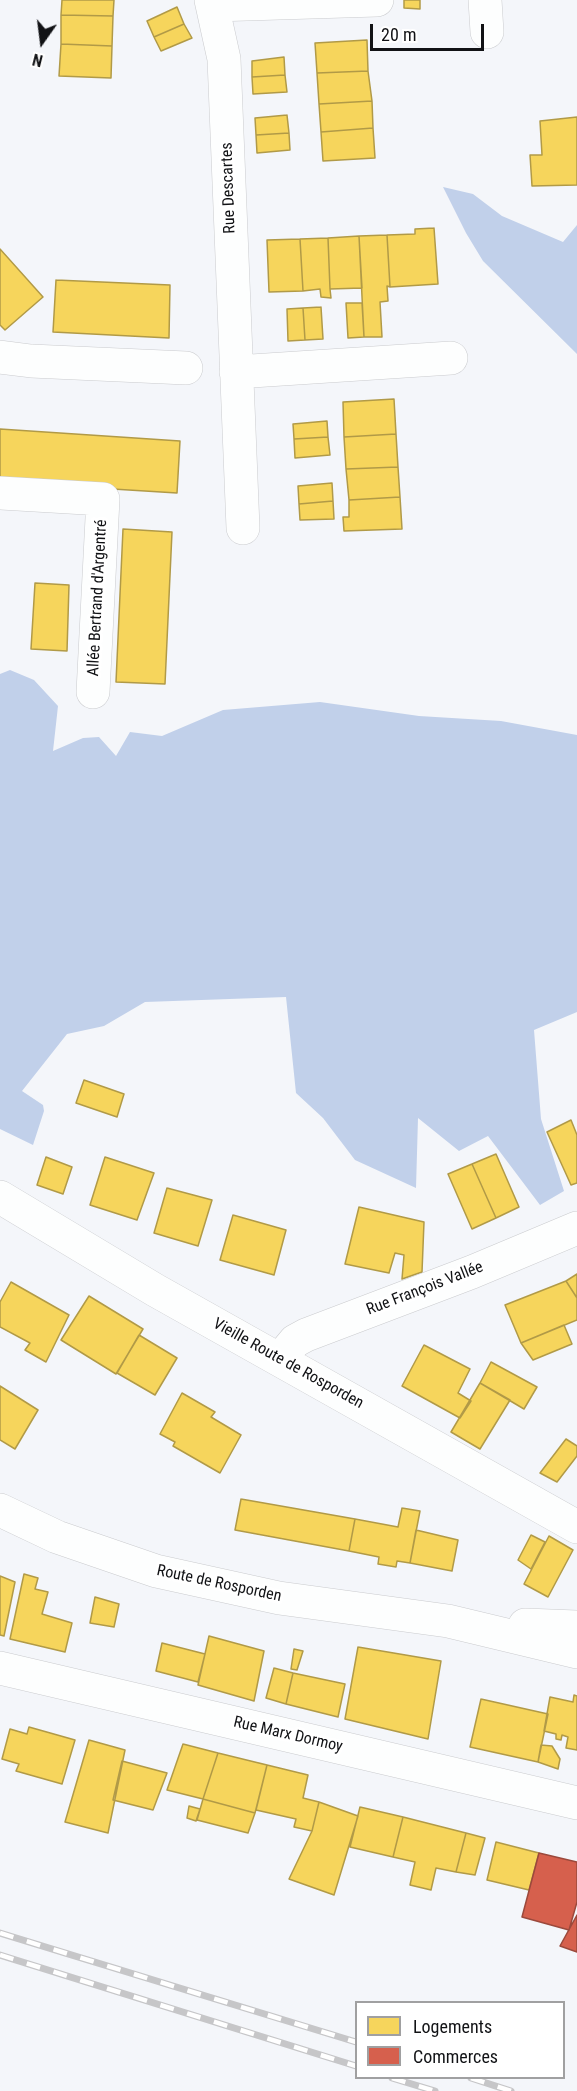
<!DOCTYPE html>
<meta charset="utf-8">
<style>
body{margin:0}
#map{position:relative;width:577px;height:2091px;overflow:hidden;background:#f4f6fa;font-family:"Roboto Condensed",sans-serif}
canvas{display:block}
.legend{position:absolute;left:355px;top:2001px;width:210px;height:78px;box-sizing:border-box;background:#fff;border:2px solid #a0a0a1;margin:0;padding:8px 10px;list-style:none;font-size:18px;color:#111215}
.legend li{display:flex;align-items:center;gap:12px;height:30px}
.legend b{width:30px;border:2px solid #a0a0a1}
.north{position:absolute;left:12px;top:12px;width:60px;height:60px;-webkit-text-stroke:4px #fff;paint-order:stroke;rotate:194deg;font-size:16px;font-weight:700;line-height:24px;text-align:center;color:#111215}
.north::after{content:'';display:block;margin:auto;width:21px;height:27px;background:#111215;clip-path:polygon(50% 0,100% 100%,50% 72%,0 100%)}
.scale{position:absolute;left:370px;top:24px;width:114px;height:27px;box-sizing:border-box;border:3px solid #111215;border-top:0;padding-left:8px;font-size:18px;line-height:21px;white-space:nowrap;color:#111215;-webkit-text-stroke:4px #fff;paint-order:stroke}
</style>
<div id="map">
<canvas width="577" height="2091"></canvas>
<ul class="legend">
<li><b style="height:16px;background:#f6d55c"></b>Logements</li>
<li><b style="height:16px;background:#d6604d"></b>Commerces</li>
</ul>
<div class="north">N</div>
<div class="scale">20 m</div>
</div>
<script>
const g = document.querySelector('canvas').getContext('2d');
g.lineJoin = 'round';
function fillPath(path, color) {
  g.fillStyle = color;
  g.fill(path, 'evenodd');
}
function shape(rows) {
  const path = new Path2D();
  for (const r of rows) {
    path.moveTo(r[0], r[1]);
    for (let i = 2; i < r.length; i += 2) path.lineTo(r[i], r[i + 1]);
  }
  return path;
}
function trace(path, color, width, dash) {
  g.strokeStyle = color;
  g.lineWidth = width;
  g.lineCap = dash ? 'butt' : 'round';
  g.setLineDash(dash || []);
  g.stroke(path);
}
function label(font, color, halo, rows, align = 'center') {
  g.font = font + ' "Roboto Condensed",sans-serif';
  g.lineWidth = 6;
  g.setLineDash([]);
  g.textBaseline = 'middle';
  g.strokeStyle = halo;
  g.fillStyle = color;
  for (const [text, x, y, turn = 0] of rows) {
    g.save();
    g.translate(x, y);
    g.rotate((+turn || 0) * Math.PI / 180);
    g.textAlign = isNaN(turn) ? turn : align;
    if (halo) g.strokeText(text, 0, 0);
    g.fillText(text, 0, 0);
    g.restore();
  }
}
const forest = shape([
 [443,187,473,194,502,216,563,242,577,225,577,354,483,261,466,233],
 [10,670,34,680,58,706,53,751,83,738,99,737,116,756,130,732,162,736,223,710,320,702,419,716,501,721,577,735,577,1012,534,1030,541,1119,564,1191,540,1205,488,1136,459,1151,418,1118,416,1188,355,1160,323,1118,296,1093,286,997,145,1002,104,1026,67,1034,22,1091,43,1105,44,1111,33,1145,0,1129,0,674]
]);
const homes = shape([
 [62,0,114,0,113,16,61,15,62,0],
 [404,0,420,0,420,9,404,8,404,0],
 [177,7,184,24,154,37,147,21,177,7],
 [61,15,113,16,112,46,61,44,61,15],
 [184,24,192,38,161,51,154,37,184,24],
 [367,40,368,71,317,73,315,43,367,40],
 [61,44,112,46,111,78,59,76,61,44],
 [284,57,285,75,252,77,252,61,284,57],
 [368,71,372,101,319,104,317,73,368,71],
 [285,75,287,92,253,94,252,77,285,75],
 [372,101,373,128,321,132,319,104,372,101],
 [287,115,289,133,256,135,255,118,287,115],
 [577,117,577,185,532,186,530,155,542,155,540,121,577,117],
 [373,128,375,158,323,161,321,132,373,128],
 [289,133,290,150,257,153,256,135,289,133],
 [434,228,438,284,390,287,387,235,415,234,415,229,434,228],
 [387,235,390,287,387,286,388,301,380,302,382,337,364,337,359,236,387,235],
 [359,236,362,288,330,289,328,238,359,236],
 [328,238,330,289,331,298,321,297,320,289,303,291,300,239,328,238],
 [300,239,303,291,269,292,267,240,300,239],
 [0,249,43,297,5,330,0,325,0,249],
 [56,280,170,285,169,338,53,332,56,280],
 [346,303,362,303,364,337,348,338,346,303],
 [321,307,323,339,305,340,303,308,321,307],
 [303,308,305,340,288,341,287,309,303,308],
 [394,399,396,434,344,437,343,402,394,399],
 [327,421,328,437,294,439,293,424,327,421],
 [0,429,180,441,177,493,0,482,0,429],
 [396,434,398,467,346,469,344,437,396,434],
 [328,437,330,455,295,458,294,439,328,437],
 [398,467,400,497,349,500,346,469,398,467],
 [332,483,333,501,299,504,298,486,332,483],
 [400,497,402,529,344,531,343,517,349,517,349,500,400,497],
 [333,501,334,519,300,520,299,504,333,501],
 [123,529,172,532,165,684,116,682,123,529],
 [35,583,69,585,67,651,31,649,35,583],
 [84,1080,124,1094,117,1117,76,1103,84,1080],
 [571,1120,577,1135,577,1183,571,1185,547,1132,571,1120],
 [496,1154,519,1207,496,1218,472,1164,496,1154],
 [46,1157,72,1167,63,1194,37,1185,46,1157],
 [105,1157,154,1173,137,1220,90,1205,105,1157],
 [472,1164,496,1218,472,1229,448,1174,472,1164],
 [167,1188,212,1200,198,1246,154,1233,167,1188],
 [359,1207,424,1222,422,1272,402,1279,404,1255,395,1253,389,1273,345,1264,359,1207],
 [233,1215,286,1230,274,1275,220,1260,233,1215],
 [577,1274,577,1298,566,1281,577,1274],
 [566,1281,577,1298,577,1320,521,1343,505,1305,566,1281],
 [11,1282,69,1315,46,1362,25,1350,30,1343,0,1327,0,1302,11,1282],
 [89,1296,143,1329,116,1374,61,1340,89,1296],
 [564,1325,572,1344,533,1360,521,1343,564,1325],
 [139,1335,177,1358,155,1395,117,1373,139,1335],
 [424,1345,470,1369,458,1393,471,1401,460,1418,402,1386,424,1345],
 [491,1362,537,1387,524,1409,480,1383,491,1362],
 [480,1383,510,1400,480,1449,451,1432,480,1383],
 [0,1386,38,1410,15,1449,0,1440,0,1386],
 [182,1393,215,1412,211,1417,241,1435,220,1473,173,1446,175,1442,160,1434,182,1393],
 [566,1439,577,1446,577,1456,557,1482,540,1473,566,1439],
 [241,1499,355,1519,349,1551,235,1530,241,1499],
 [402,1508,420,1511,410,1563,397,1561,396,1567,378,1564,379,1557,349,1551,355,1519,398,1527,402,1508],
 [416,1530,458,1540,452,1571,410,1563,416,1530],
 [531,1535,545,1542,531,1569,518,1560,531,1535],
 [549,1536,573,1550,548,1597,524,1584,549,1536],
 [24,1574,38,1578,35,1589,48,1592,42,1614,72,1623,65,1652,10,1639,24,1574],
 [0,1576,15,1582,4,1636,0,1635,0,1576],
 [95,1597,119,1604,114,1627,90,1623,95,1597],
 [209,1636,264,1651,254,1701,198,1685,209,1636],
 [162,1643,205,1654,198,1682,156,1671,162,1643],
 [358,1647,441,1661,428,1739,345,1719,358,1647],
 [294,1649,303,1651,297,1670,291,1669,294,1649],
 [274,1668,293,1673,286,1704,266,1698,274,1668],
 [293,1673,345,1684,338,1717,286,1704,293,1673],
 [574,1695,577,1696,577,1750,566,1748,568,1737,562,1735,561,1740,556,1739,556,1734,544,1731,550,1697,573,1702,574,1695],
 [481,1699,548,1714,538,1762,470,1747,481,1699],
 [29,1727,75,1740,62,1784,16,1771,19,1764,2,1759,10,1729,27,1734,29,1727],
 [89,1740,125,1750,108,1833,65,1822,89,1740],
 [183,1744,218,1753,203,1799,167,1790,183,1744],
 [541,1745,552,1746,560,1759,558,1769,538,1762,541,1745],
 [218,1753,267,1765,255,1813,203,1799,218,1753],
 [122,1761,167,1773,153,1810,113,1800,122,1761],
 [267,1765,308,1775,303,1798,319,1802,312,1831,294,1827,296,1819,256,1810,267,1765],
 [203,1799,255,1813,248,1833,197,1820,203,1799],
 [319,1802,358,1816,334,1895,289,1879,312,1831,319,1802],
 [189,1806,200,1809,196,1821,187,1818,189,1806],
 [360,1807,403,1817,393,1857,350,1847,360,1807],
 [403,1817,466,1833,456,1872,436,1868,431,1890,410,1885,415,1862,393,1857,403,1817],
 [466,1833,485,1838,475,1875,456,1872,466,1833],
 [496,1842,539,1853,529,1890,487,1880,496,1842]
]);
const shops = shape([
 [539,1853,577,1862,577,1902,569,1930,522,1917,539,1853],
 [577,1915,577,1952,560,1946,577,1915]
]);
const minor = shape([
 [211,0,224,59,243,528],
 [485,0,487,32],
 [214,5,377,0],
 [0,357,31,361,186,368],
 [236,372,451,358],
 [0,493,103,499,93,692],
 [0,1197,155,1290,577,1527],
 [280,1359,295,1341,306,1335,472,1272,577,1228],
 [0,1668,577,1803]
]);
const major = shape([
 [0,1510,57,1537,156,1571,279,1598,448,1621,577,1652],
 [525,1625,577,1627]
]);
const rail = shape([
 [0,1933,356,2042],
 [0,1955,356,2066],
 [392,2078,435,2091],
 [471,2078,511,2091]
]);
const streetNames = [
 ["Rue Descartes",229,188,-92],
 ["Allée Bertrand d'Argentré",98,598,-87],
 ["Rue François Vallée",425,1289,-21],
 ["Vieille Route de Rosporden",288,1364,29],
 ["Route de Rosporden",219,1584,12],
 ["Rue Marx Dormoy",288,1735,13]
];
fillPath(forest, '#c1d0ea');
fillPath(homes, '#f6d55c');
trace(homes, '#b19a47', 1.5);
fillPath(shops, '#d6604d');
trace(shops, '#9b493c', 1.5);
trace(minor, '#cacbce', 34);
trace(major, '#cacbce', 34);
trace(minor, '#fdfefe', 33);
trace(major, '#fdfefe', 33);
trace(rail, '#c6c6c8', 7);
trace(rail, '#fff', 4.5, [14]);
label('16px', '#111215', '#fff', streetNames);
</script>
